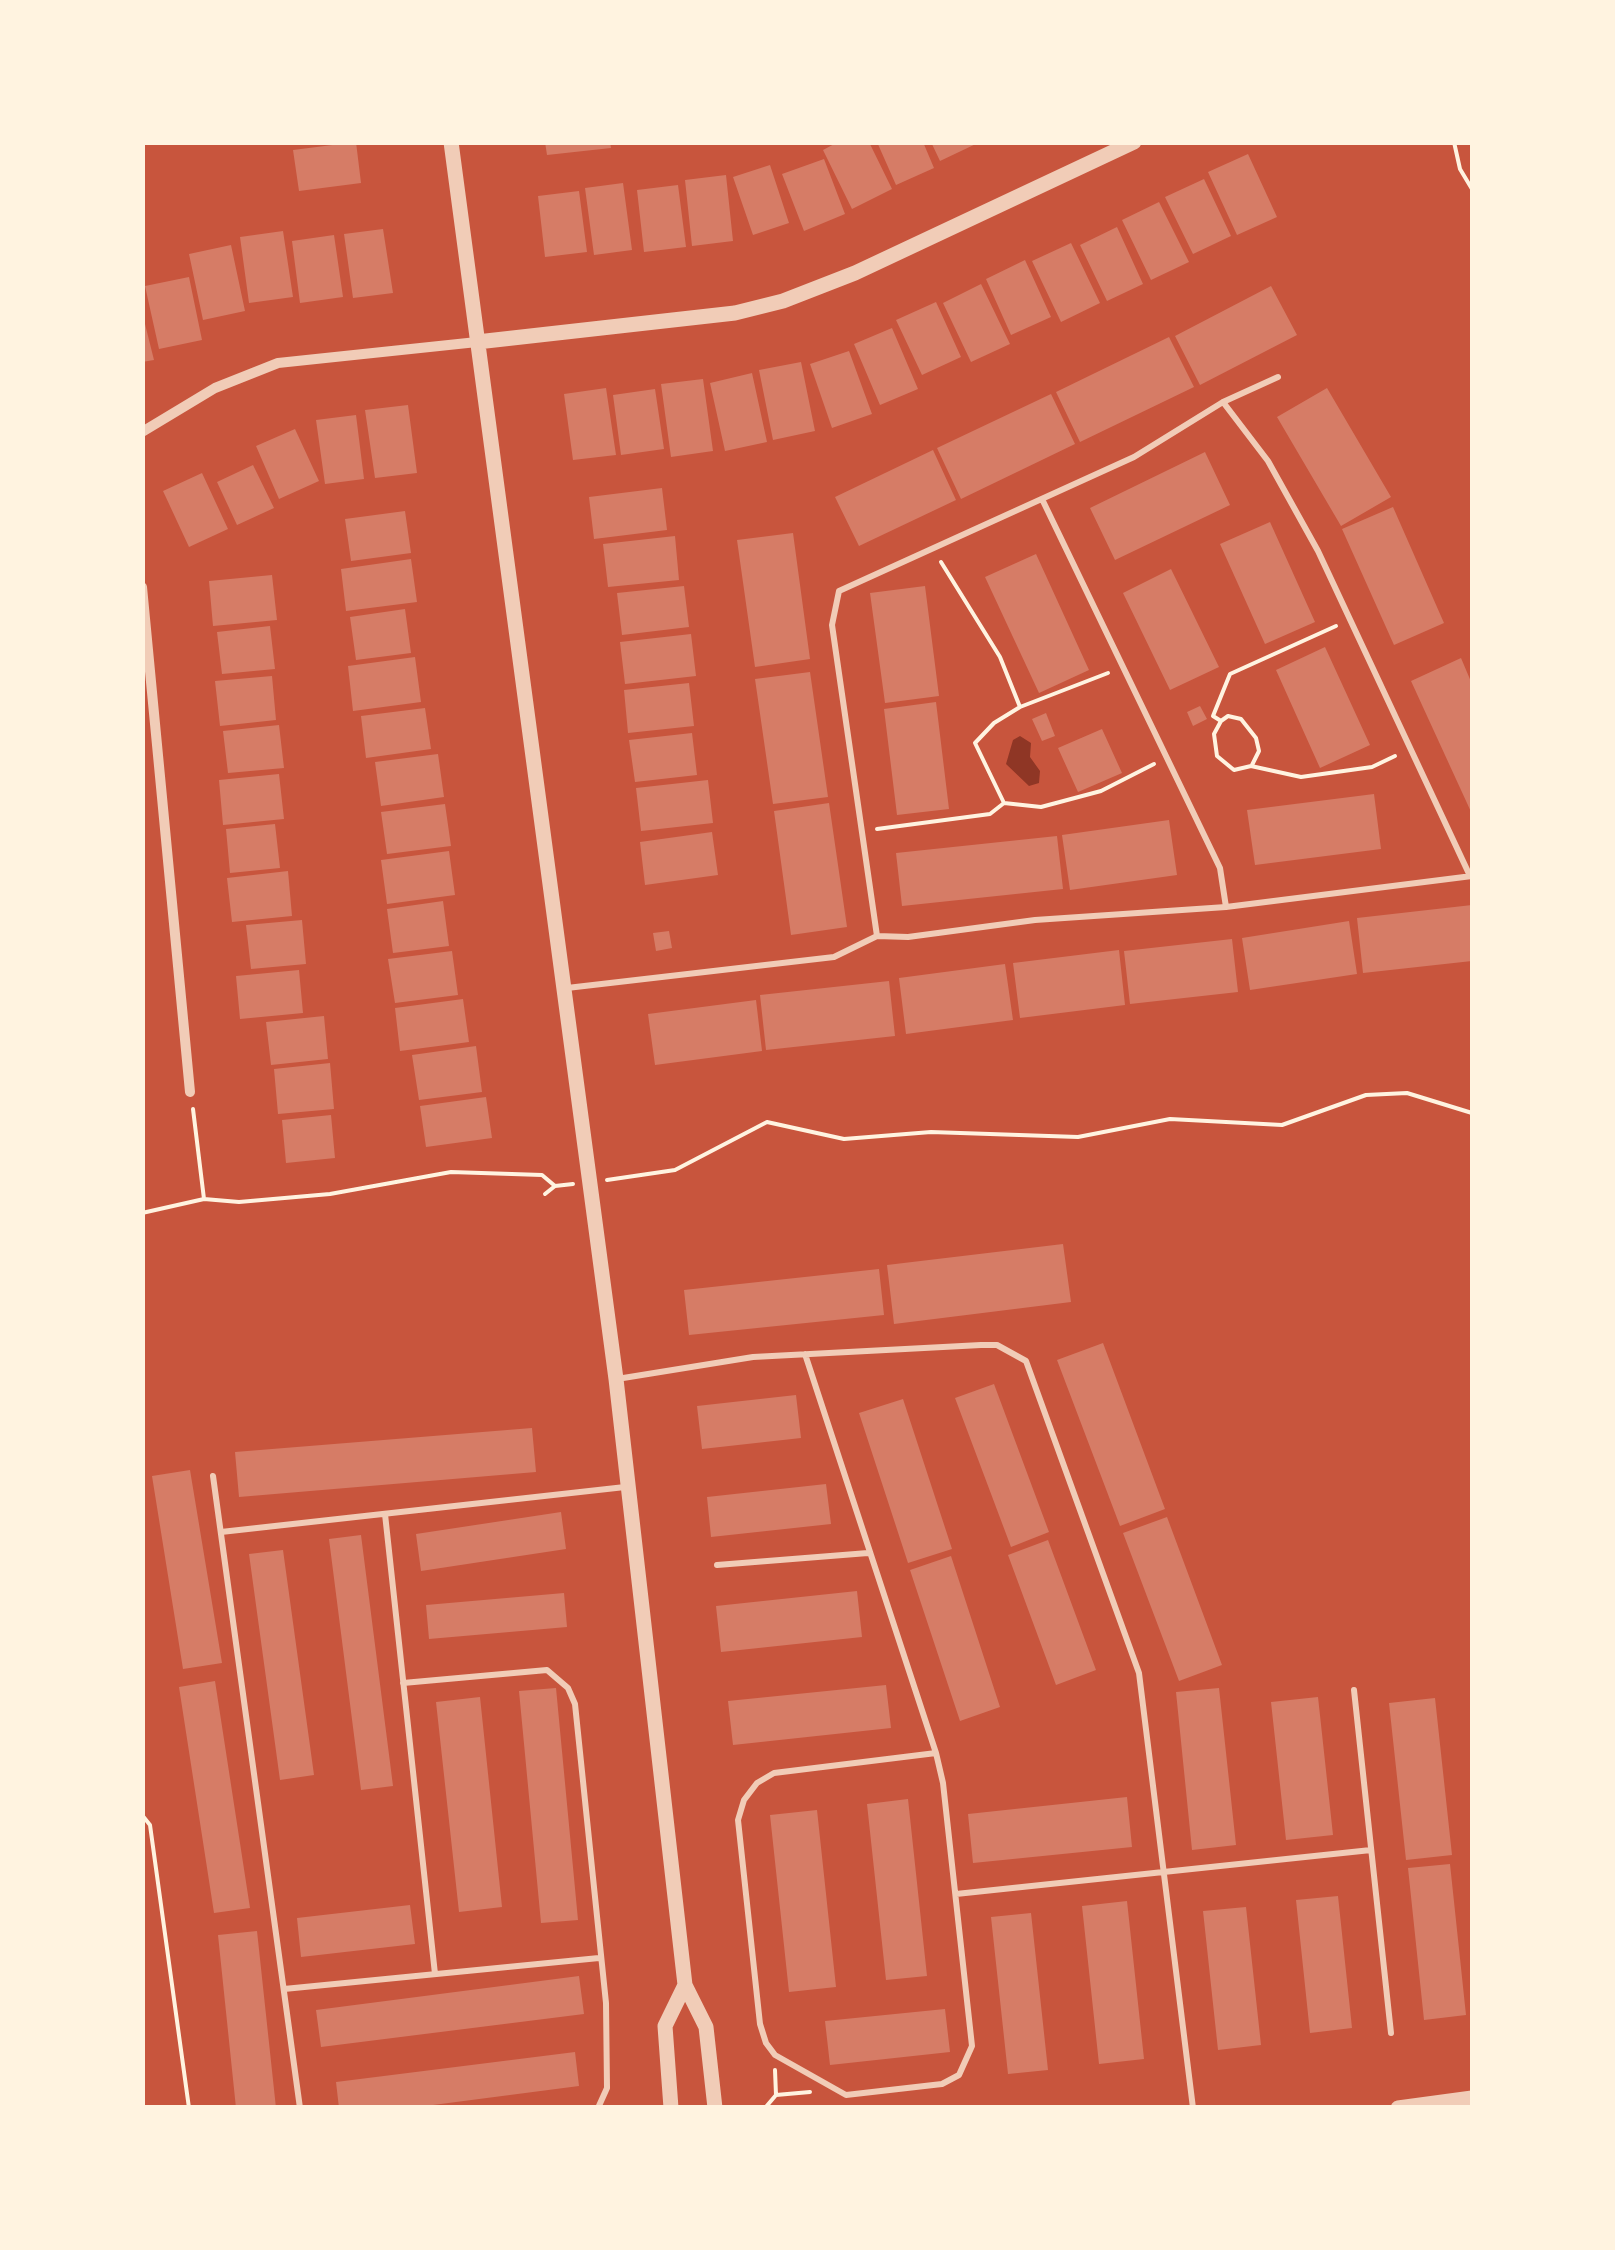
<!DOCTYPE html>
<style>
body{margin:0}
#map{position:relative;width:1615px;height:2250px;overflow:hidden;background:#c8553d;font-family:Quicksand,sans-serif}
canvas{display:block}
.frame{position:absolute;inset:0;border:145px solid #fff3e0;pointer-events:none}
</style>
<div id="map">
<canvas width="1615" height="2250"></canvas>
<div class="frame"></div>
</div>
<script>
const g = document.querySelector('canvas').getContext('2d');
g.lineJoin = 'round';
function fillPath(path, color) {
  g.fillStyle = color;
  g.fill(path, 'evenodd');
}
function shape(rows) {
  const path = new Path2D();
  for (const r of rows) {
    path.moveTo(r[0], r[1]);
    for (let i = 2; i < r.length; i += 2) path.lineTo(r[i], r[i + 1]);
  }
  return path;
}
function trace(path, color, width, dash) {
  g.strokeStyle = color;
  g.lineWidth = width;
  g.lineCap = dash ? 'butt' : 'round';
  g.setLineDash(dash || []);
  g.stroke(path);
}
const water = shape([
 [1020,736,1031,743,1030,757,1040,771,1039,783,1029,786,1006,764,1013,740]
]);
const building = shape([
 [356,142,361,183,299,191,293,150],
 [545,142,610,142,611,148,547,155],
 [838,142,869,142,892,189,852,209,823,150],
 [877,142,923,142,934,168,896,185],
 [931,142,980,142,940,161],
 [1248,154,1277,217,1237,235,1208,172],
 [824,159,845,214,804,231,782,174],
 [770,165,789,223,753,235,733,177],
 [726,175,733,241,692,246,685,180],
 [1204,179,1231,236,1193,254,1165,197],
 [623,183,632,250,594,255,585,188],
 [678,185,686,247,644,252,637,190],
 [579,191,587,252,545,257,538,196],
 [1159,202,1189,262,1151,280,1122,220],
 [1117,227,1143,284,1107,301,1080,245],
 [383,229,393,293,353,298,344,234],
 [283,231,293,297,249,303,240,237],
 [334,235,343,297,300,303,292,241],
 [1071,243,1100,303,1061,322,1032,261],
 [231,245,245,311,203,320,189,254],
 [1025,260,1051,317,1011,335,986,279],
 [189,277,202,340,159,349,145,286],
 [981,284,1010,344,971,362,943,303],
 [1271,286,1297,335,1200,385,1175,336],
 [936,302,961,357,922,375,896,320],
 [142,312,154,360,142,362],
 [892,328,918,389,880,405,854,344],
 [1169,337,1194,387,1080,442,1056,392],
 [849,351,872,414,832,428,810,364],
 [801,362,815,431,773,440,759,370],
 [752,373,767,442,725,451,710,383],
 [703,379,713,451,671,457,661,384],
 [606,388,616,455,573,460,564,394],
 [1327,388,1391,497,1341,526,1277,417],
 [655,389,664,449,621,455,613,395],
 [1051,394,1075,444,961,499,937,448],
 [408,405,417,473,375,478,365,410],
 [356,415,364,479,325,484,316,420],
 [295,429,319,481,279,499,256,446],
 [933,450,956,500,859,546,835,497],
 [1205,452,1230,505,1115,560,1090,508],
 [253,465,274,508,237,525,217,482],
 [202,473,228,529,189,547,163,491],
 [662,488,667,530,594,539,589,497],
 [1393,507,1444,623,1394,645,1342,529],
 [405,511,411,553,351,561,345,519],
 [1270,522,1315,622,1265,644,1220,544],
 [793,533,810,659,755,667,737,540],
 [675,536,679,580,608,587,603,544],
 [1036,554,1089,670,1039,693,985,577],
 [411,559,417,602,346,611,341,569],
 [1171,569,1219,667,1170,690,1123,593],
 [272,575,277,620,213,626,209,581],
 [684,586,689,627,622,635,617,593],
 [925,586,939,696,885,703,870,593],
 [405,609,411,653,356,660,350,617],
 [270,626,275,669,222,674,217,632],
 [691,634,696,676,625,684,620,642],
 [1325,647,1370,745,1320,768,1276,670],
 [415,657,421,702,353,711,348,666],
 [1461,658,1472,684,1472,814,1411,681],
 [810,672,828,797,773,804,755,679],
 [272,676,276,720,220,726,215,681],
 [689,683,694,726,628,733,624,690],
 [936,702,949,809,897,815,884,709],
 [1200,706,1207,719,1193,726,1187,712],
 [425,708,431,749,366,758,361,716],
 [1046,713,1055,736,1042,741,1032,719],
 [279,725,284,768,228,773,223,731],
 [1102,729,1122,773,1078,792,1058,748],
 [692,733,697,775,635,782,629,740],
 [438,754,444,797,381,806,375,762],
 [279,774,284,819,223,825,219,780],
 [708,780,713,823,641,831,636,788],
 [1374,794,1381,849,1255,865,1247,810],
 [829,803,847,927,791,935,774,811],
 [445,804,451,846,387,854,381,812],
 [1169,820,1177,875,1070,890,1062,835],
 [275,824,280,868,230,873,226,829],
 [712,832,718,875,645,885,640,842],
 [1057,836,1063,889,902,906,896,853],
 [449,851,455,895,387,904,381,860],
 [288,871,292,916,232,922,227,878],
 [443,901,449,946,393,953,387,909],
 [1472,905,1472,961,1363,973,1357,918],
 [302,920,306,964,251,969,246,925],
 [1349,921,1357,974,1250,990,1242,938],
 [669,931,672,948,656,951,653,933],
 [1232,939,1238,992,1130,1004,1124,951],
 [1119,950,1125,1005,1020,1018,1013,963],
 [452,951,458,995,395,1003,388,959],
 [1005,964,1013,1020,906,1034,899,978],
 [299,970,303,1013,240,1019,236,976],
 [889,981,895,1036,766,1050,760,995],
 [463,999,469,1042,400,1051,395,1008],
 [756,1000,762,1051,655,1065,648,1014],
 [324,1016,328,1059,271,1065,266,1022],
 [476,1046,482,1092,419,1100,412,1055],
 [330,1063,334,1109,278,1114,274,1069],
 [486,1097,492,1138,426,1147,420,1106],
 [331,1115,335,1158,286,1163,282,1120],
 [1063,1244,1071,1302,894,1324,887,1265],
 [879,1269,884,1315,689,1335,684,1290],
 [1103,1343,1165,1509,1120,1526,1057,1360],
 [994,1384,1049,1532,1011,1547,955,1398],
 [796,1395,801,1438,702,1449,697,1406],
 [903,1399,952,1549,908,1563,859,1413],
 [532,1428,536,1472,239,1497,235,1452],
 [190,1470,222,1663,183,1669,152,1476],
 [826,1484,831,1524,711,1537,707,1497],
 [561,1512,566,1549,421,1571,416,1534],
 [1167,1517,1222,1665,1179,1681,1123,1533],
 [361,1535,393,1786,361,1790,329,1539],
 [1048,1540,1096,1670,1056,1685,1008,1555],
 [283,1550,314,1775,280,1780,249,1554],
 [951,1556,1000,1707,960,1721,910,1570],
 [857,1591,862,1637,721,1652,716,1606],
 [564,1593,567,1627,429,1639,426,1605],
 [215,1681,250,1908,214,1913,179,1687],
 [886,1685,891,1728,733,1745,728,1701],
 [556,1688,578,1920,541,1923,519,1691],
 [1219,1688,1236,1845,1192,1850,1176,1692],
 [480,1697,502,1907,459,1912,436,1702],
 [1318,1697,1333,1835,1286,1840,1271,1702],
 [1435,1698,1452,1855,1406,1860,1389,1703],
 [1127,1797,1132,1847,973,1863,968,1814],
 [908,1799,927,1976,886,1980,867,1804],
 [817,1810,836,1987,789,1992,770,1815],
 [1450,1864,1466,2015,1424,2020,1408,1868],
 [1338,1896,1352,2028,1310,2033,1296,1900],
 [1127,1901,1144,2059,1099,2064,1082,1906],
 [410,1905,415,1944,301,1957,297,1918],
 [1246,1907,1261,2045,1218,2050,1203,1911],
 [1031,1913,1048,2070,1008,2074,991,1917],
 [257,1931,276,2108,236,2108,218,1935],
 [579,1976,584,2014,321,2047,316,2010],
 [945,2009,950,2052,830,2065,825,2021],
 [575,2052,579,2086,410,2108,339,2108,336,2082]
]);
const path = shape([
 [1454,142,1460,169,1472,189],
 [941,562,1000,657,1020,707,994,723,975,743,1004,803],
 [1336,626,1230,674,1213,716,1221,721,1214,734,1217,756,1234,770,1251,766,1301,777,1372,767,1395,756],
 [1020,707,1108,673],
 [1221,721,1228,716,1241,719,1256,738,1259,751,1252,765],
 [877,829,990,814,1004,803,1041,807,1101,791,1154,764],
 [193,1109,204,1199],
 [607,1180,675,1170,767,1122,844,1139,931,1132,1078,1137,1170,1119,1282,1125,1366,1095,1407,1093,1472,1113],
 [545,1194,555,1186],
 [142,1213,204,1199,239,1202,330,1194,451,1172,542,1175,555,1186,573,1184],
 [142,1815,150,1825,189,2108],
 [775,2070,776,2095],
 [765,2108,776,2095,810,2092]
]);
const service = shape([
 [1223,402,1268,461,1318,551,1470,876],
 [1042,499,1220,868,1226,907],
 [877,936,832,625,839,591,1134,457,1223,402,1278,377],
 [567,988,834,957,877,936,908,937,1035,920,1226,907,1472,876],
 [805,1354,936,1753,943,1783,972,2046,959,2075,942,2084,846,2095,775,2055,766,2043,760,2024,738,1820,744,1800,757,1783,774,1773,936,1753],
 [617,1379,753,1357,981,1345,997,1345,1026,1361,1139,1673,1193,2108],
 [213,1476,300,2108],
 [385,1514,435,1974],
 [221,1532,625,1487],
 [717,1565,868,1553],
 [403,1683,547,1670,568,1688,575,1704,606,2003,607,2088,598,2108],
 [1354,1690,1391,2033],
 [956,1894,1371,1850],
 [284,1989,599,1958]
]);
const minor = shape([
 [142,432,215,388,278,363,477,342],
 [142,587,190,1092]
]);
const tertiary = shape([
 [451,142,616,1379,685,1985,706,2027,715,2108],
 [477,342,735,313,783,301,855,273,1134,142],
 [671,2108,665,2026,685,1985],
 [1398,2108,1472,2098]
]);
fillPath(water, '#8f3625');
fillPath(building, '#d67c66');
trace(path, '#fff3e0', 4);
trace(service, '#f1ccb7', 6);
trace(minor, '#f1ccb7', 10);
trace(tertiary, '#f1ccb7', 15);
</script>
